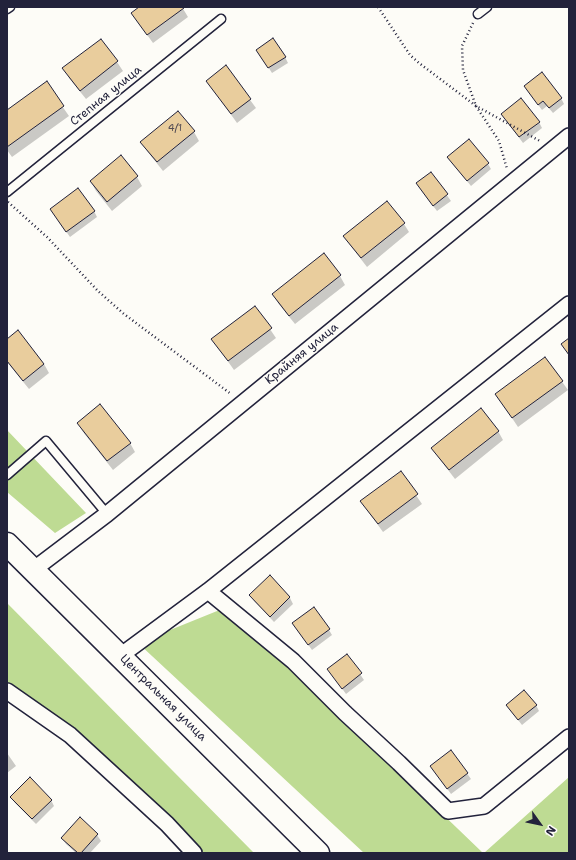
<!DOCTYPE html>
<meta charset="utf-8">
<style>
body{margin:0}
#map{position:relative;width:576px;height:860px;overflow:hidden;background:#fdfcf7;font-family:"Shantell Sans",sans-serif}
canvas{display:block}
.frame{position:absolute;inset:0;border:8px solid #22223b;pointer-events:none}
.north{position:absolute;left:520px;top:804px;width:40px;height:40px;-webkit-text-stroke:3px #fdfcf7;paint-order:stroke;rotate:123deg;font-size:11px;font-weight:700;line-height:16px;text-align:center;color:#22223b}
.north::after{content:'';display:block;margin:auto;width:14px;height:18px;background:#22223b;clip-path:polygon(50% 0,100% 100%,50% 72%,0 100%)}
</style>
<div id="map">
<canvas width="576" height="860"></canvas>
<div class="frame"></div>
<div class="north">N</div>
</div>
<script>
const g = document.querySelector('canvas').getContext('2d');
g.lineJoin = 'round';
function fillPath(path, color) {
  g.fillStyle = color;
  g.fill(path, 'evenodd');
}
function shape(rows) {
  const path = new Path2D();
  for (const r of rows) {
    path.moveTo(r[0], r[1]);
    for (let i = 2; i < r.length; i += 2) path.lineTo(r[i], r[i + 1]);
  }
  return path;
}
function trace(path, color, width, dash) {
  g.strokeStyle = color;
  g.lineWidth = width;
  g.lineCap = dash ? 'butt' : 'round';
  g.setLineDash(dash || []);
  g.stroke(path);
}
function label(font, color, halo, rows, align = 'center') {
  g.font = font + ' "Shantell Sans",sans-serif';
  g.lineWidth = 3;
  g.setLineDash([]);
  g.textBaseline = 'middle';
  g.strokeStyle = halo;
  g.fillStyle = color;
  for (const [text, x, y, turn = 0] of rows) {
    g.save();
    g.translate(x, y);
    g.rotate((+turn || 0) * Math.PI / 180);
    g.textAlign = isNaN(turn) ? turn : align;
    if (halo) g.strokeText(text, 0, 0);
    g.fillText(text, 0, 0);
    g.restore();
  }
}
const green = shape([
 [7,430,86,513,55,533,7,492],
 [7,603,254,853,203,853,70,735,7,691],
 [227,607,483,853,364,853,138,643],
 [569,777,569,853,484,853]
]);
const shadow = shape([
 [141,7,182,7,188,17,153,43,132,14],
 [101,40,117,62,123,71,86,99,69,78,64,69],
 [261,56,285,57,288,63,272,73],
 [226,67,256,108,237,123,207,81],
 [46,83,69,116,12,157,7,150,7,111],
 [525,87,561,98,564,104,553,113,547,106,542,110],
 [506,120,539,122,542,128,523,143],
 [194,132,199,141,163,171,147,151,142,142],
 [121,157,137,177,142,186,112,211,96,191,91,182],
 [452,163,488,164,491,169,471,186],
 [431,173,451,201,437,211,421,190],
 [51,210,94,211,97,217,70,237],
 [404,224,409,232,367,267,350,245,345,236],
 [324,254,340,276,345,285,295,324,278,303,273,294],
 [255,307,276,338,234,370,212,339],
 [18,332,44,364,49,373,29,389,7,362,7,340],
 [545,358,568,390,518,427,496,394],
 [78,423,130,443,135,452,113,470,83,432],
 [498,431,503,440,455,479,438,457,433,448],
 [400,472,422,504,383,532,367,510],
 [270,577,290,598,293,604,274,622,254,601,250,595],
 [297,629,329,630,332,635,312,650],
 [347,655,364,680,346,694,328,669],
 [536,705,539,711,522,725,507,706],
 [451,751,471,779,451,794,435,772],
 [7,753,16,766,7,773],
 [11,797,51,800,54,806,36,824,15,803],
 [80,819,97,835,101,841,90,853,76,853,66,844,62,838]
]);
const building = shape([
 [139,7,183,7,184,8,147,35,131,13,139,7],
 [273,38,286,57,268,68,256,50,273,38],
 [101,39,118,61,80,91,62,68,101,39],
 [226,65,251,99,231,114,206,81,226,65],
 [542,72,562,98,549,108,543,101,538,105,524,86,542,72],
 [47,81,64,106,7,147,7,110,47,81],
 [521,98,540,122,519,137,501,114,521,98],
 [178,111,195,131,157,162,140,142,178,111],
 [469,139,489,163,467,181,447,157,469,139],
 [121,155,138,176,107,202,90,181,121,155],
 [431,172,448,194,433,206,416,183,431,172],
 [78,188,95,211,66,232,50,209,78,188],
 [387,201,405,223,361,258,343,236,387,201],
 [324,253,341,275,289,316,272,294,324,253],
 [255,306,272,328,228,361,211,339,255,306],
 [18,330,44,364,23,381,7,361,7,339,18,330],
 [569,338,569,355,561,344,569,338],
 [545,357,563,381,512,418,495,394,545,357],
 [100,404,131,443,107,461,77,423,100,404],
 [481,408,499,431,449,470,431,448,481,408],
 [401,471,418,494,378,524,360,501,401,471],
 [270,575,290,597,270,617,249,595,270,575],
 [314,607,330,629,308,645,292,623,314,607],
 [347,654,362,673,342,689,327,669,347,654],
 [524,690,537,705,518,720,506,705,524,690],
 [451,750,468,773,447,789,430,766,451,750],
 [30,777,52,800,32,819,10,797,30,777],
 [80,817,98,834,81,853,78,853,61,838,80,817]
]);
const path = shape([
 [378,7,410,55,419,63,476,106,540,141],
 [473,23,462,46,463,70,476,106,499,141,507,169],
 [8,202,47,237,98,291,124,314,231,394]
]);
const lane = shape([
 [7,9,10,7],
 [478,14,487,7],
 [7,192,221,19],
 [7,475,46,441,107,514]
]);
const street = shape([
 [33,570,107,514,569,136],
 [208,591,293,661,345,713,399,763,448,811,484,806,569,737],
 [120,656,208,591,569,304],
 [7,691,70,735,167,824,194,853]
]);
const secondary = shape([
 [7,544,318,853]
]);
const numberNames = [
 ["4/1",175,128]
];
const streetNames = [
 ["Степная улица",106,96,-39],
 ["Крайняя улица",302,354,-39],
 ["Центральная улица",163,698,45]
];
fillPath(green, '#bedb93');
fillPath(shadow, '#0003');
fillPath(building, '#e9cd9d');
trace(building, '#22223b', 1);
trace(lane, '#22223b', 11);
trace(street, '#22223b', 18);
trace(secondary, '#22223b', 25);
trace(path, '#22223b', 2.5, [1, 3]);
trace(lane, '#fdfcf7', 8);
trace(street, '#fdfcf7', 15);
trace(secondary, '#fdfcf7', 22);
label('10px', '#544d54', null, numberNames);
label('12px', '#22223b', '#fdfcf7', streetNames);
</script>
